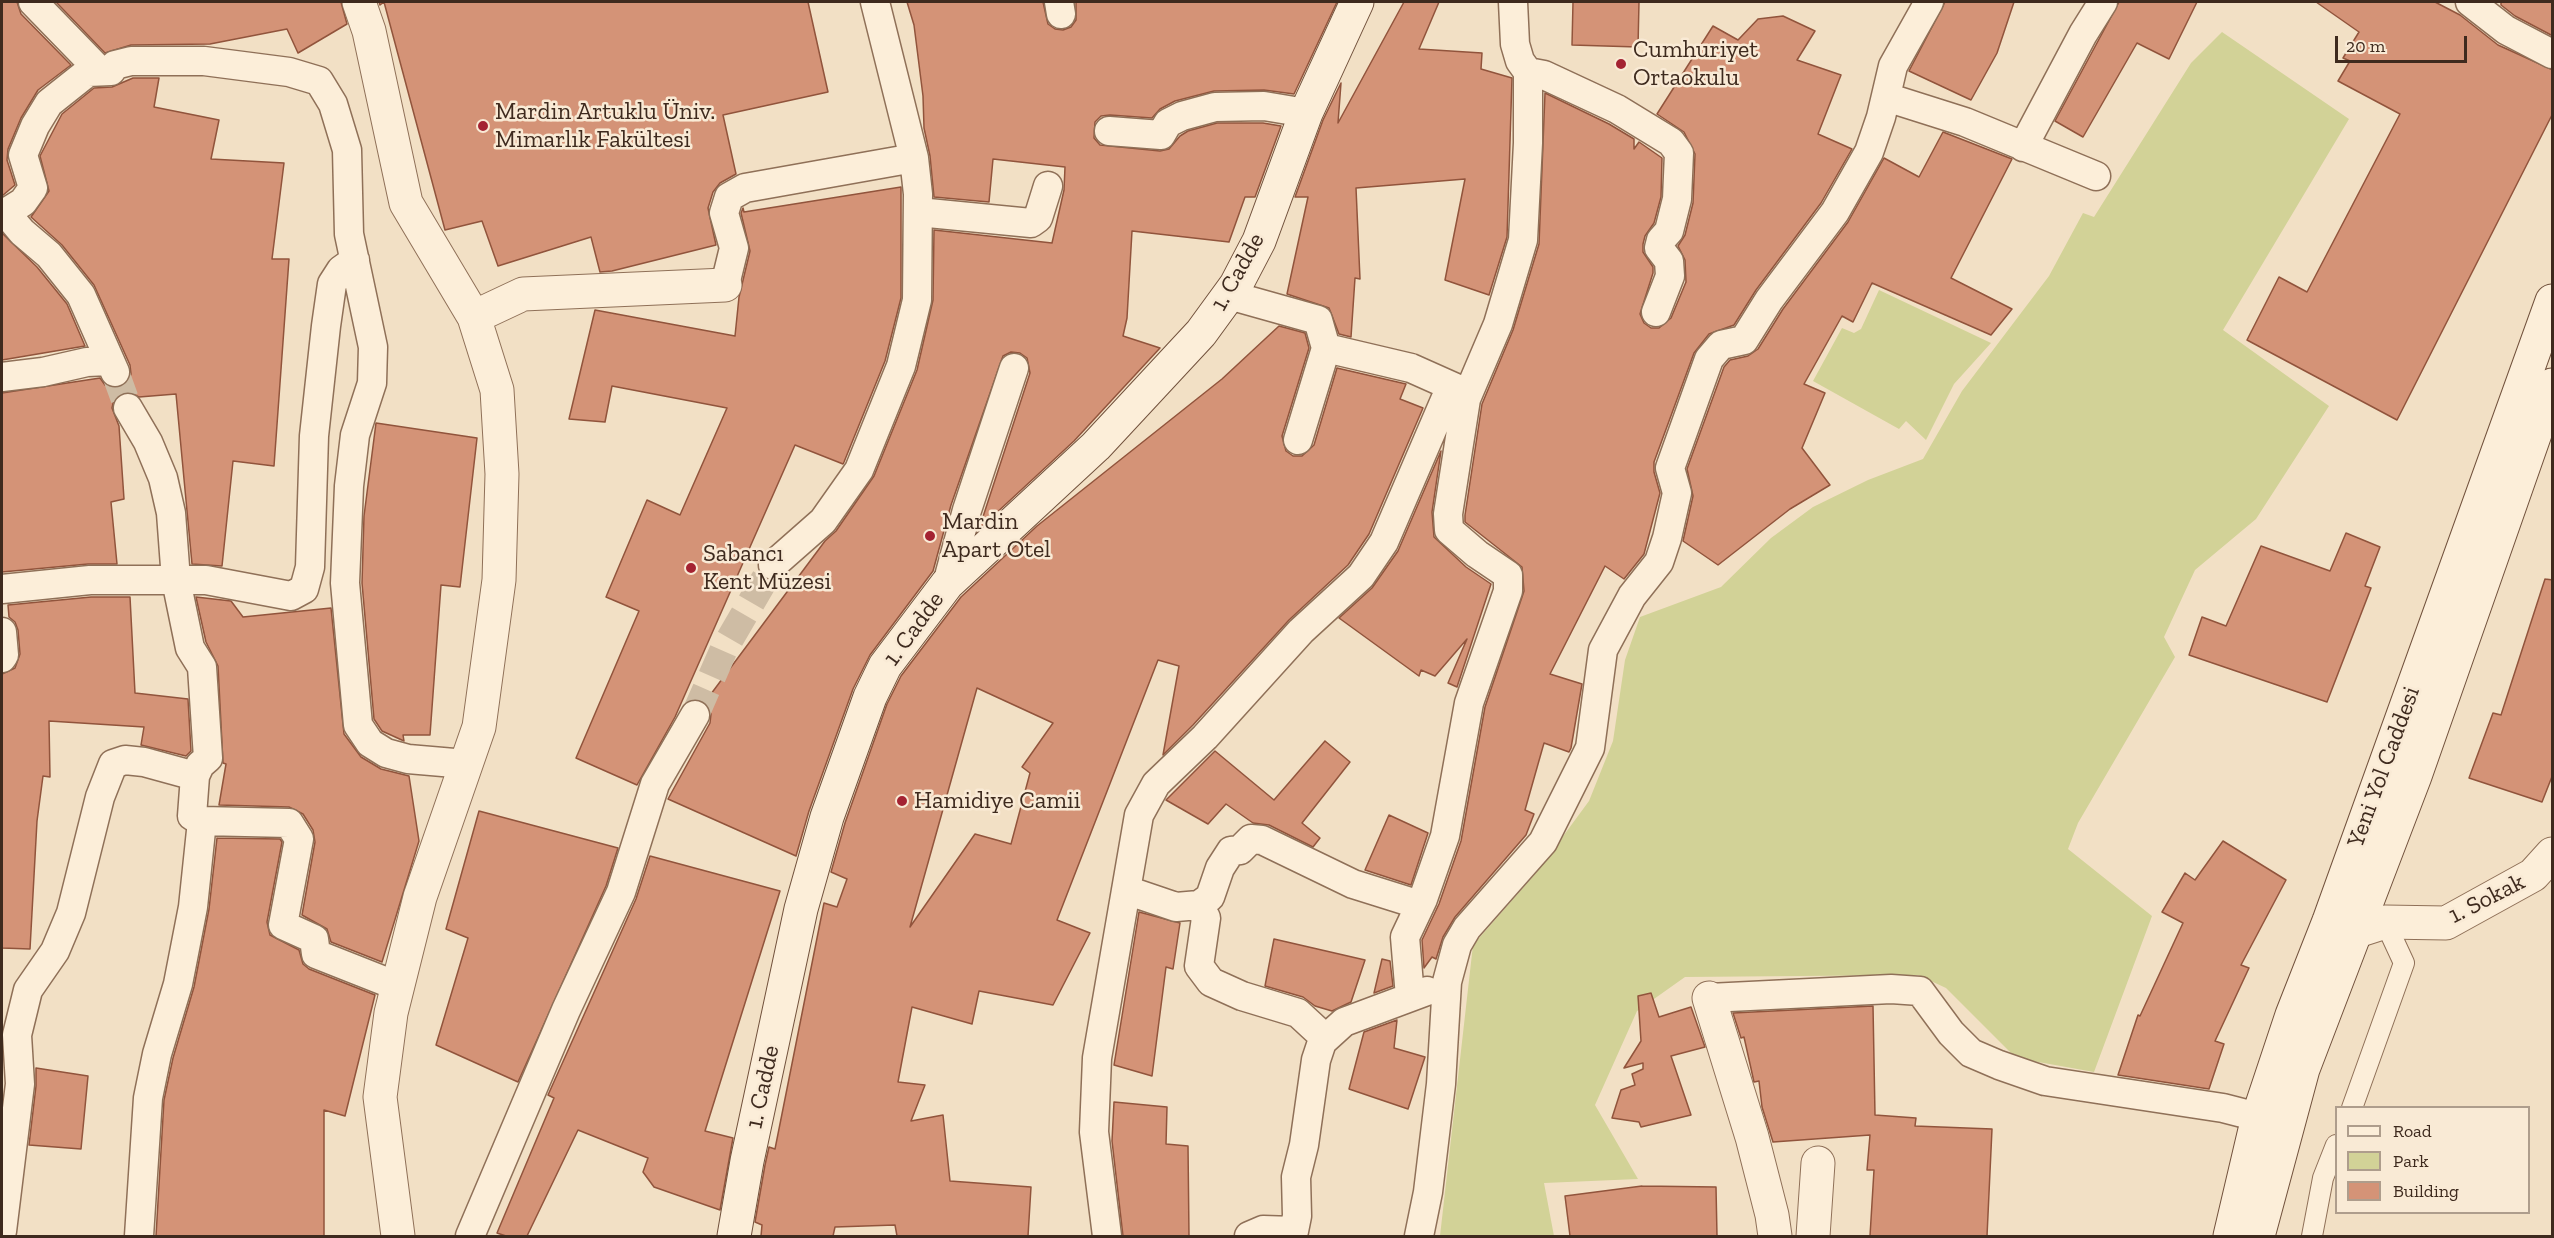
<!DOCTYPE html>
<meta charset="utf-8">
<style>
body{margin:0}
#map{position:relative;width:2554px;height:1238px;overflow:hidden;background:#f2e0c5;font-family:"Zilla Slab",serif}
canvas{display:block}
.frame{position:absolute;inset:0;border:3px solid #3e2a1e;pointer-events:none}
.legend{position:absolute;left:2335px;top:1106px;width:195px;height:108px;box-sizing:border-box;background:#f9ead5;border:2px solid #ae9d8c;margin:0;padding:8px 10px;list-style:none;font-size:18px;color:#3e2a1e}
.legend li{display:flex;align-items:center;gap:12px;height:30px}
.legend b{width:30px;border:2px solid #ae9d8c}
.scale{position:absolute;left:2335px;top:36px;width:132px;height:27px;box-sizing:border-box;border:3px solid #3e2a1e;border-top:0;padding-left:8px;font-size:18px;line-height:21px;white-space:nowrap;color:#3e2a1e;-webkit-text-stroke:4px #f9ead5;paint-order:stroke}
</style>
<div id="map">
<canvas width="2554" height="1238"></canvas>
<div class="frame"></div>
<ul class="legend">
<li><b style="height:8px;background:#fceed9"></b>Road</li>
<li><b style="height:16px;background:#d2d297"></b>Park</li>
<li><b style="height:16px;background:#d49377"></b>Building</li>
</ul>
<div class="scale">20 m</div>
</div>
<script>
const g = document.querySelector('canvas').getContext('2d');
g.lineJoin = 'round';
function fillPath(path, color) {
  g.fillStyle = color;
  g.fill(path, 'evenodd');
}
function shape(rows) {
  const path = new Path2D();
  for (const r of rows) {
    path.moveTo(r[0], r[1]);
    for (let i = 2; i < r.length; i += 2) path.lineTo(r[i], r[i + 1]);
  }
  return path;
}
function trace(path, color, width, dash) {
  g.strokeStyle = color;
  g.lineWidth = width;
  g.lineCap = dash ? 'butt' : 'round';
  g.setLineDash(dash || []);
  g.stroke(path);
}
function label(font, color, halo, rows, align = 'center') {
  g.font = font + ' "Zilla Slab",serif';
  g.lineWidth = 5;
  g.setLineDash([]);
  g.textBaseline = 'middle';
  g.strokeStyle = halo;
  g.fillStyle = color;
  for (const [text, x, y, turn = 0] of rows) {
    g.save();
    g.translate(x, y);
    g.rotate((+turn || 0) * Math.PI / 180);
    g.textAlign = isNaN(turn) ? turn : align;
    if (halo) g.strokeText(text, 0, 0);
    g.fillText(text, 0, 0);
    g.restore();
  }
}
const green = shape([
 [2222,32,2349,119,2223,330,2329,406,2256,519,2195,570,2164,637,2175,657,2078,823,2068,849,2152,916,2094,1072,2016,1058,1946,988,1918,975,1685,977,1637,1011,1595,1105,1638,1179,1544,1183,1554,1236,1440,1236,1473,945,1536,873,1589,801,1613,741,1625,660,1640,617,1721,587,1771,538,1813,507,1868,480,1923,459,1962,391,2049,276,2083,213,2094,217,2191,63],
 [1879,290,1991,343,1954,384,1926,440,1906,421,1899,429,1813,381,1842,328,1854,333,1861,329]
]);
const building = shape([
 [2,2,17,2,21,14,71,65,38,90,21,118,8,149,7,160,15,185,2,196,2,2],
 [56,2,341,2,347,24,298,53,287,29,210,44,131,45,105,53,56,2],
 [379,2,808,2,828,92,723,115,736,174,720,183,713,192,708,208,716,245,612,271,600,272,591,237,498,266,482,221,445,230,384,2,380,5,379,2],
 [907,2,1043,2,1048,24,1055,29,1063,30,1071,27,1076,20,1076,2,1337,2,1294,94,1264,90,1214,91,1175,101,1160,109,1152,118,1110,115,1101,116,1095,122,1094,138,1100,145,1160,151,1169,149,1180,136,1188,131,1217,123,1263,123,1281,126,1255,197,1245,197,1229,242,1132,231,1127,318,1123,336,1160,348,1074,441,979,529,1030,373,1027,358,1020,353,1011,352,1003,356,951,505,933,571,870,655,853,689,809,811,796,856,668,799,710,723,711,714,705,702,825,541,836,531,874,476,917,370,933,300,934,230,1052,243,1064,190,1065,167,993,159,989,202,934,197,930,156,924,128,923,96,914,25,907,2],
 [1404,2,1439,2,1419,49,1482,53,1481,69,1512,78,1507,237,1489,295,1445,280,1465,179,1356,188,1360,279,1355,278,1351,337,1339,334,1329,308,1287,294,1308,197,1295,197,1323,120,1341,83,1338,123,1404,2],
 [1573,2,1639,2,1638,47,1572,45,1573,2],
 [1945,2,2014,2,1997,53,1971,100,1909,71,1945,2],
 [2119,2,2197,2,2169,59,2137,43,2083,137,2055,121,2119,2],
 [2316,2,2435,2,2460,15,2498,45,2553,70,2553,113,2397,420,2247,340,2279,277,2307,292,2400,114,2338,81,2350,61,2343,58,2359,32,2316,2],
 [2501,2,2553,2,2553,36,2515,16,2501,5,2501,2],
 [1783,16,1815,31,1797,60,1841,75,1818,134,1852,149,1821,203,1756,290,1734,325,1709,334,1694,353,1654,462,1654,472,1660,493,1644,554,1624,579,1605,566,1550,674,1582,684,1571,748,1569,752,1544,743,1525,810,1534,814,1526,835,1455,917,1443,937,1436,959,1432,957,1424,968,1422,940,1439,904,1461,841,1485,707,1524,591,1522,567,1465,522,1465,515,1482,404,1513,330,1539,244,1545,93,1609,124,1634,139,1634,149,1639,142,1662,158,1661,197,1654,223,1645,236,1643,244,1643,252,1653,267,1653,273,1640,314,1644,323,1651,328,1659,328,1671,318,1686,282,1685,260,1678,246,1685,235,1693,203,1695,154,1684,132,1657,114,1713,26,1738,40,1758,19,1783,16],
 [133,78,159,78,154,107,219,120,211,159,284,163,272,259,289,259,274,466,233,461,222,566,192,564,176,394,139,397,128,392,120,394,114,399,112,408,119,426,124,499,111,502,117,564,88,564,2,572,2,393,100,378,105,385,114,388,128,382,131,374,130,365,94,285,62,245,31,217,49,191,40,156,62,114,94,88,112,87,133,78],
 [1943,132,2012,159,1951,278,2012,309,1991,335,1872,283,1853,322,1842,316,1804,384,1825,393,1802,448,1830,485,1790,509,1718,565,1683,541,1693,496,1687,469,1724,367,1730,360,1748,356,1758,349,1783,309,1848,222,1884,158,1919,177,1943,132],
 [901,187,901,298,885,361,844,462,843,464,795,445,675,717,637,785,576,758,639,611,606,597,647,500,680,515,727,408,612,386,605,422,569,419,595,310,735,336,739,297,750,251,741,213,743,208,744,212,901,187],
 [2,233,37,267,67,304,85,346,2,360,2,233],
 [1279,326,1305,333,1309,348,1282,436,1286,451,1293,456,1302,456,1314,445,1337,368,1406,384,1400,399,1423,408,1369,534,1348,565,1289,620,1193,725,1163,755,1179,666,1158,660,1057,920,1090,933,1053,1005,979,991,972,1024,912,1007,898,1082,925,1085,911,1121,943,1115,950,1181,1031,1187,1028,1236,897,1236,895,1225,835,1227,833,1236,761,1236,762,1225,755,1222,765,1165,769,1147,775,1149,824,903,837,907,847,879,831,872,845,823,887,704,901,676,961,597,1037,526,1222,379,1279,326],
 [977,688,1053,723,1022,767,1030,773,1011,844,975,834,910,927,977,688],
 [376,423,477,438,460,587,441,585,430,735,403,735,404,741,382,731,374,719,362,583,364,516,376,423],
 [1441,451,1432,512,1434,537,1466,567,1491,584,1457,687,1448,683,1467,639,1435,676,1421,670,1419,676,1339,618,1372,588,1398,551,1441,451],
 [2346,533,2380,547,2365,586,2371,588,2327,702,2189,655,2202,617,2226,626,2261,546,2330,571,2346,533],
 [2545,579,2553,580,2553,774,2542,802,2469,778,2493,713,2501,715,2545,579],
 [91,597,130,597,135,693,188,699,191,751,186,756,141,745,144,727,49,721,50,777,43,776,37,821,30,949,2,948,2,674,15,668,20,654,18,630,15,622,9,617,8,605,91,597],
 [196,597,231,601,243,617,331,608,344,734,361,757,381,769,409,776,419,841,382,962,331,942,327,929,302,915,315,842,313,830,303,814,289,807,219,805,226,764,223,763,218,666,206,642,196,597],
 [1325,741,1350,762,1302,823,1320,838,1313,847,1269,825,1253,823,1226,804,1208,824,1166,800,1215,751,1274,800,1325,741],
 [479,811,618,848,606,886,518,1082,436,1045,468,938,446,929,479,811],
 [1389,815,1428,833,1411,885,1365,870,1389,815],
 [217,838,280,839,282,842,267,922,270,935,299,950,303,964,309,969,375,995,345,1116,324,1110,324,1236,156,1236,164,1100,173,1058,194,987,209,909,217,838],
 [2223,841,2286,880,2241,965,2249,968,2215,1041,2224,1044,2209,1089,2118,1075,2138,1015,2140,1016,2183,923,2162,912,2185,873,2195,880,2223,841],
 [650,856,780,891,705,1131,733,1138,720,1210,654,1187,643,1172,648,1158,578,1130,527,1236,506,1236,497,1233,554,1098,548,1095,636,899,650,856],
 [1139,912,1180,923,1173,969,1166,967,1152,1076,1114,1065,1139,912],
 [1274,939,1365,960,1351,1002,1332,1011,1315,1006,1303,997,1265,986,1274,939],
 [1382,959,1390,961,1393,986,1374,993,1382,959],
 [1651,993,1659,1017,1691,1007,1705,1047,1671,1056,1691,1115,1641,1127,1639,1122,1612,1118,1621,1090,1635,1085,1632,1074,1643,1069,1643,1063,1624,1068,1641,1041,1638,996,1651,993],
 [1873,1006,1875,1115,1916,1118,1915,1126,1992,1129,1987,1236,1870,1236,1874,1170,1867,1170,1870,1135,1773,1142,1762,1107,1759,1081,1754,1082,1744,1037,1741,1038,1733,1013,1873,1006],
 [1397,1020,1394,1048,1425,1057,1408,1109,1349,1089,1364,1032,1397,1020],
 [36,1068,88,1076,81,1149,29,1145,36,1086,36,1068],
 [1114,1102,1167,1107,1166,1144,1188,1146,1189,1236,1123,1236,1112,1141,1114,1102],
 [1642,1186,1716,1187,1717,1236,1570,1236,1565,1196,1642,1186]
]);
const pedestrianTunnel = shape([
 [115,372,128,408],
 [695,715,724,649,773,565]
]);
const service = shape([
 [2352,1108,2404,963,2385,922],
 [2312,1236,2323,1178,2336,1145]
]);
const pedestrian = shape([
 [33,2,100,71],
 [1059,2,1061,14],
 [1513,2,1515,44,1520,61,1528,72,1544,75,1617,109,1671,142,1679,153,1677,199,1669,231,1661,240,1659,248,1669,261,1670,276,1656,312],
 [2470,2,2506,30,2552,54],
 [1886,97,1965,122,2096,176],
 [1109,131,1161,135,1168,123,1182,116,1215,107,1264,106,1306,113],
 [2023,147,2083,34,2103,2],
 [918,212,1031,223,1038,218,1048,186],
 [6,213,22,232,49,255,81,295,115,372],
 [2,215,23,202,33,188,23,155,35,126,49,103,88,72,111,71,115,65,131,61,204,61,289,72,319,81,333,104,347,150,349,234,373,347,372,383,355,435,349,486,345,583,358,725,370,743,386,753,408,759,466,764],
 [725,285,734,248,724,213,729,197,745,188,914,158],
 [1229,295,1318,320,1326,348,1411,368,1467,393],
 [2,377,43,372,87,362,109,361],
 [128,408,148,442,163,478,171,513,176,580,190,648,202,667,208,758,200,765,195,776,192,816,202,821,193,907,178,984,157,1054,148,1098,139,1236],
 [1298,440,1326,348],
 [773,565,823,521,859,470,901,366,917,300,918,194,914,158,875,2],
 [947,584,967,510,1014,368],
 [2,589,90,580,206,580,291,596,304,589,310,567,314,436,326,326,332,284,341,270,355,260],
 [2,632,4,655,2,658],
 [202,821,289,823,299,839,283,925,314,939,316,954,397,986],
 [1126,890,1176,907,1199,905,1210,897,1220,868,1231,851,1240,850,1251,839,1262,840,1353,884,1420,905],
 [1199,905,1206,918,1199,966,1211,982,1242,996,1298,1013,1325,1038],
 [1410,997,1405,937,1423,899,1445,836,1469,703,1508,591,1508,575,1477,554,1449,530,1448,514,1466,399,1498,324,1523,240,1528,143,1528,72],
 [1709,998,1891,989,1920,991,1951,1033,1971,1053,1999,1065,2045,1081,2223,1108,2258,1117],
 [2,1231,20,1084,17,1035,28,990,55,951,71,913,100,797,113,764,125,760,144,762,195,776],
 [470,1236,566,1010,621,892,655,784,695,715],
 [1107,1236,1094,1132,1097,1058,1139,815,1156,784,1205,737,1301,631,1361,576,1384,542,1451,386],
 [1249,1236,1263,1230,1294,1231,1297,1216,1296,1177,1304,1145,1316,1060,1322,1042,1344,1022,1427,991],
 [1419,1236,1428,1192,1441,1084,1447,982,1457,945,1467,928,1543,842,1590,748,1603,650,1632,596,1659,562,1667,538,1677,493,1670,468,1709,359,1721,345,1744,340,1769,300,1835,212,1869,152,1881,117,1893,66,1929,2]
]);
const minor = shape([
 [359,2,369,31,406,203,474,317,497,390,502,474,499,580,479,727,420,897,391,1013,380,1097,398,1236],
 [474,317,523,294,725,285],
 [1709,998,1752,1137,1772,1215,1775,1236],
 [1813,1236,1818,1163]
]);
const tertiary = shape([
 [2336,944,2357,931,2385,922,2446,923,2533,875,2552,854]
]);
const secondary = shape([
 [734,1236,747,1161,801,909,827,817,870,697,885,666,947,584,1096,446,1201,333,1236,285,1259,241,1306,113,1357,2],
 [2230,1236,2258,1117,2292,1015,2329,921,2552,301],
 [2258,1236,2303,1069,2415,776,2552,385]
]);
const markers = [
 [1621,64,6,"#a42332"],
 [483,126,6,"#a42332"],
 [930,536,6,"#a42332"],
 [691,568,6,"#a42332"],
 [902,801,6,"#a42332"]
];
const poiNames = [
 ["Cumhuriyet",1633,50],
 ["Ortaokulu",1633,78],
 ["Mardin Artuklu Üniv.",495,112],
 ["Mimarlık Fakültesi",495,140],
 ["Mardin",942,522],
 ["Apart Otel",942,550],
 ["Sabancı",703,554],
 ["Kent Müzesi",703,582],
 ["Hamidiye Camii",914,801]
];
const streetNames = [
 ["1. Cadde",1238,272,-61],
 ["1. Cadde",914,629,-54],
 ["Yeni Yol Caddesi",2384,767,-70],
 ["1. Sokak",2487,899,-27],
 ["1. Cadde",763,1087,-78]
];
fillPath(green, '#d2d297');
fillPath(building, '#d49377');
trace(building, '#91543c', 1.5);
trace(pedestrianTunnel, '#cebca4', 28, [28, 14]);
trace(service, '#8f7058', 22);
trace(pedestrian, '#8f7058', 31);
trace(minor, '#8f7058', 35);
trace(tertiary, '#8f7058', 35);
trace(secondary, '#71513c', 35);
trace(service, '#fceed9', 20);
trace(pedestrian, '#fceed9', 28);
trace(minor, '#fceed9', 33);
trace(tertiary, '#fceed9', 33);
trace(secondary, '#fceed9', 33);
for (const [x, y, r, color] of markers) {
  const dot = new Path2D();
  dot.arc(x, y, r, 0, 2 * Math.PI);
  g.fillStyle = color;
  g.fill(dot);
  trace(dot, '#f9ead5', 2);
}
label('24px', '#3e2a1e', '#f9ead5', poiNames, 'left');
label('24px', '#3e2a1e', '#f9ead5', streetNames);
</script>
